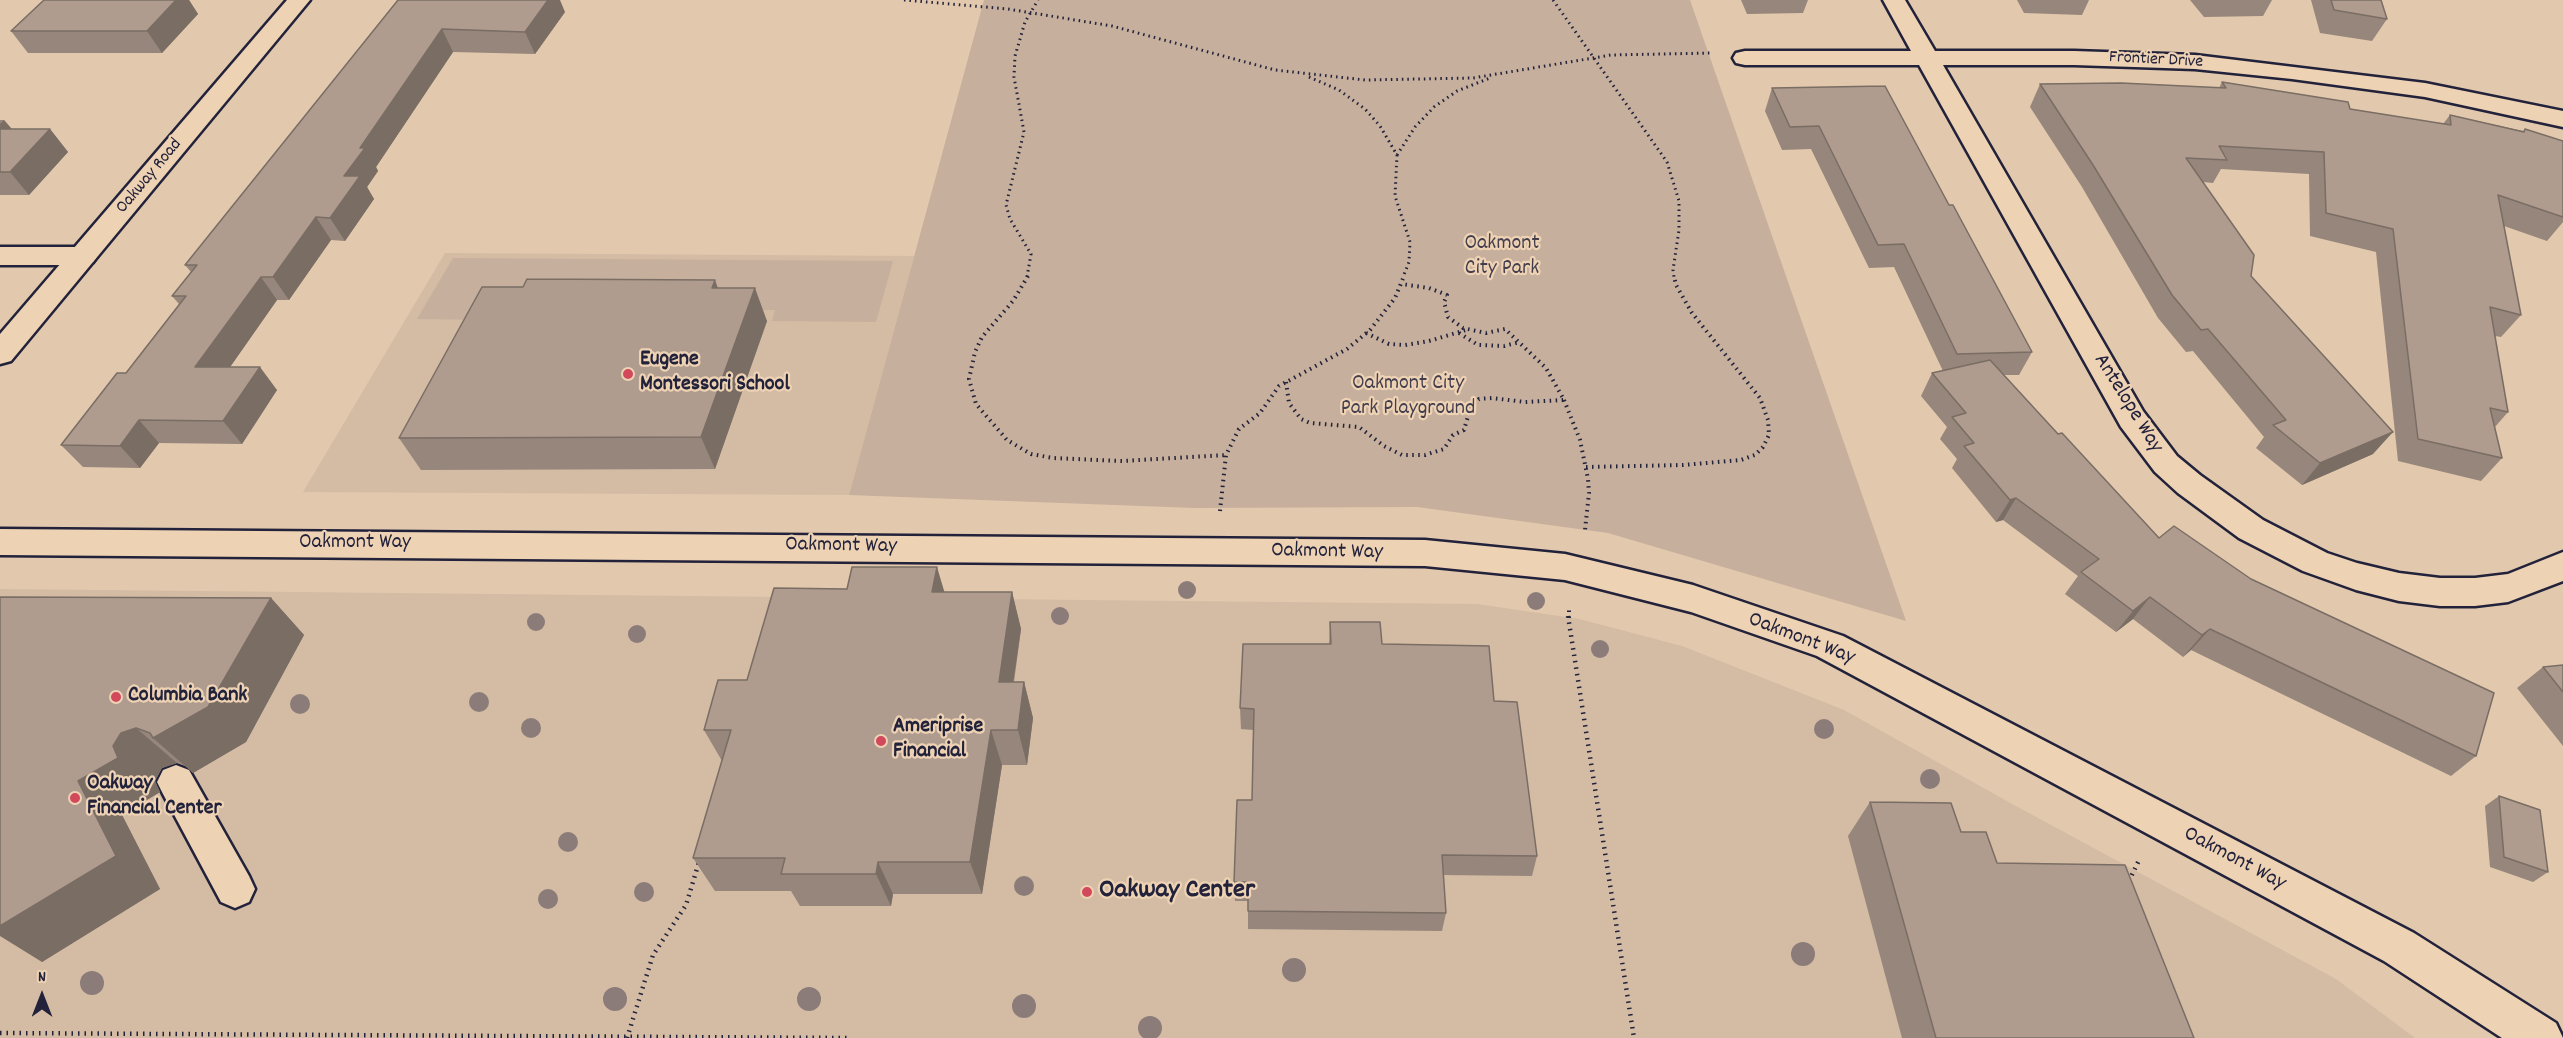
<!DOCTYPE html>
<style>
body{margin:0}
#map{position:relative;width:2563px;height:1038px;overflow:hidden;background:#e2c8ad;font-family:Dekko,sans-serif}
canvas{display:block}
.north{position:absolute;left:12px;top:966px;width:60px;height:60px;-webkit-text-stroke:4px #eed2b4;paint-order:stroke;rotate:0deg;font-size:16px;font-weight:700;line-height:24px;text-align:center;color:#22223b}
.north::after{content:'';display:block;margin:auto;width:21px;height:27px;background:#22223b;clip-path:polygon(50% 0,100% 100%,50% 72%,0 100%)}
</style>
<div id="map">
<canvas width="2563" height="1038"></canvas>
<div class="north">N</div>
</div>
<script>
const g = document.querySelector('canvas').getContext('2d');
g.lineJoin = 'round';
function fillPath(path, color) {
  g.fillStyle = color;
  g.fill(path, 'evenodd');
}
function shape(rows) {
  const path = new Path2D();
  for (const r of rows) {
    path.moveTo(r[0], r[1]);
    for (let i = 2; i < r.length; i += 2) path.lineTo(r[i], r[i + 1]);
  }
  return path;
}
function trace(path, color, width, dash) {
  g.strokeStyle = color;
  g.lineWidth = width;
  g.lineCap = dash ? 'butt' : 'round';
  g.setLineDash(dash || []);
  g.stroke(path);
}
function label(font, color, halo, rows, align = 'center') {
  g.font = font + ' Dekko,sans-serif';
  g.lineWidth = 4.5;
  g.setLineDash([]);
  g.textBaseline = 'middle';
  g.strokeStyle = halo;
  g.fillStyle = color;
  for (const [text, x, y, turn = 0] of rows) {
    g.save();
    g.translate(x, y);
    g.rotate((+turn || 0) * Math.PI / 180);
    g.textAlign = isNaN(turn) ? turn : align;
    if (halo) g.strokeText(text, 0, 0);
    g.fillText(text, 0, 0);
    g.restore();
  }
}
const built = shape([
 [445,253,914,256,849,495,303,492],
 [0,589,1477,604,1579,619,1682,646,1844,710,2014,805,2336,979,2415,1038,0,1038]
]);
const green = shape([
 [984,0,1690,0,1906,621,1608,533,1417,507,1194,508,849,495],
 [453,258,893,261,876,322,772,321,775,310,500,308,494,320,417,319]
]);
const pathFar2 = shape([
 [904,0,1008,9,1112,26,1275,70,1365,80,1473,78,1611,55,1712,53],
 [1553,0,1667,162,1679,201,1679,230,1673,270,1674,277],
 [1309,77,1339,90,1365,109,1380,126,1397,155,1395,196,1410,242,1409,262,1403,277],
 [1397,155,1415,127,1434,107,1457,91,1490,78],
 [1027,277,1031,254,1010,219,1006,205,1024,132,1014,77,1015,56,1025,22,1038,0]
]);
const pathFar1 = shape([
 [1028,276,1013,301,982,337,975,352,969,379,976,404,1007,440,1031,454,1053,458,1122,461,1226,455],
 [1366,333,1389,344,1405,345,1429,341,1466,330],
 [1459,333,1478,345,1504,346,1520,342],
 [1286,382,1289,403,1301,419,1310,423,1359,427,1384,446,1402,455,1425,455,1444,449,1453,435,1464,430,1471,406,1479,399,1492,398,1525,402,1564,400,1546,368,1505,329,1486,333,1463,328,1448,317,1444,302,1447,295,1429,288,1401,284],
 [1564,400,1580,440,1588,479,1589,493,1585,530],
 [1586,467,1683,465,1741,460,1755,455,1763,447,1769,435,1768,420,1760,398,1692,313,1676,285,1674,276],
 [1220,511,1226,455,1239,429,1260,413,1279,386,1347,349,1370,330,1395,298,1404,276],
 [1569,618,1569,608]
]);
const path = shape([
 [1568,616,1634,1038],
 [2129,881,2140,858],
 [0,1033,848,1038],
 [627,1038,653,955,686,905,699,862]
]);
const minor = shape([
 [1883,0,1905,0,1935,51,2074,51,2195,55,2425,83,2563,111,2563,127,2425,97,2292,79,2195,69,2074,65,1943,65,2143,411,2177,456,2200,475,2263,520,2327,553,2357,563,2399,573,2440,578,2475,578,2508,574,2563,552,2563,581,2508,602,2475,606,2440,606,2399,601,2356,590,2303,571,2239,538,2178,493,2155,472,2121,427,1919,65,1745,65,1736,63,1733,58,1736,53,1745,51,1911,51,1883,0],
 [0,247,83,247,93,250,97,256,93,262,83,265,0,265,0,247],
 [0,529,1425,540,1565,554,1693,585,1843,636,2414,933,2556,1023,2563,1038,2502,1038,2384,961,1817,656,1691,612,1565,580,1425,566,0,555,0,529],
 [176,765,189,770,249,876,255,889,249,902,235,908,221,902,163,794,157,782,163,770,176,765]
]);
const major = shape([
 [287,0,310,0,11,361,0,364,0,334,287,0]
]);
const trees = [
 [1187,590,9],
 [1536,601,9],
 [1060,616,9],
 [536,622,9],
 [637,634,9],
 [1600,649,9],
 [479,702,10],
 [300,704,10],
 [531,728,10],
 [1824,729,10],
 [1930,779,10],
 [568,842,10],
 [1024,886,10],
 [644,892,10],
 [548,899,10],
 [1803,954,12],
 [1294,970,12],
 [92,983,12],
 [615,999,12],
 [809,999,12],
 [1024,1006,12],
 [1150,1028,12]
];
const wall = shape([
 [44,0,189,0,198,14,162,53,28,53,11,31],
 [398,0,565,12,535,54,453,52,376,167,378,171,367,187,374,199,345,241,331,240,289,300,277,300,230,367,277,390,242,444,159,443,140,468,83,467,61,445,126,373,179,304,172,296,191,272,185,265],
 [1741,0,1808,0,1803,13,1747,14],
 [2017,0,2089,0,2082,15,2024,13],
 [2190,0,2272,0,2263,16,2204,17],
 [2311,0,2381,0,2387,19,2372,41,2320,33],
 [2222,82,2350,109,2443,124,2450,115,2523,131,2525,129,2563,141,2563,222,2547,241,2504,226,2521,315,2501,337,2495,336,2508,412,2495,427,2502,458,2481,481,2398,461,2376,252,2310,236,2309,174,2221,169,2213,183,2203,182,2251,276,2373,454,2302,485,2256,448,2264,437,2193,351,2186,352,2158,318,2082,187,2030,107,2040,84,2219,88],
 [1772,88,1949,205,2032,352,2019,375,2004,375,2058,434,2159,538,2476,756,2451,776,2191,650,2183,657,2133,619,2116,632,2065,594,2078,576,2003,520,1996,522,1952,468,1957,459,1940,439,1947,427,1921,396,1932,373,1943,371,1894,267,1869,268,1811,149,1782,150,1765,111],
 [0,120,4,120,12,129,50,129,68,152,29,195,0,195],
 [718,288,767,321,715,469,421,470,399,438],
 [944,592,1012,592,1021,629,1014,682,1024,682,1033,718,1027,765,1002,765,982,894,893,894,891,906,800,906,791,891,715,891,693,858,722,761,704,730],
 [0,597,271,598,304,635,246,742,193,773,186,766,177,763,162,768,155,781,160,792,122,815,160,889,42,962],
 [1330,622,1382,644,1494,701,1537,856,1532,876,1443,875,1446,913,1442,931,1248,929,1248,901,1235,901,1234,882,1252,800,1253,730,1241,729,1240,708,1329,644],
 [2563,665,2563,746,2517,688,2543,667],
 [2499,796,2548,872,2533,882,2490,867,2485,806],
 [1870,802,1961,832,2194,1038,1902,1038,1848,836]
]);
const shadedWall = shape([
 [176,0,189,0,198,14,162,53,147,31],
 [548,0,560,0,565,12,535,54,525,32],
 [442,29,453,52,376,167,378,171,367,187,374,199,345,241,330,218,344,176,360,148],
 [4,120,23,143,0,135,0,124],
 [50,129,68,152,29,195,10,172],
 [316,217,331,240,289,300,273,277],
 [261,277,277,300,214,390,195,367],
 [715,280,727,313,712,288],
 [755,288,767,321,715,469,701,437],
 [260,367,277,390,242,444,223,421],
 [139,420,159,443,140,468,120,446],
 [2393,432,2373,454,2302,485,2320,463],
 [2016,498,2003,520,1996,522,2010,500],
 [937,567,948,604,932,592],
 [1012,592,1021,629,1008,718,999,682],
 [2150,597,2133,619,2116,632,2133,611],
 [271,598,304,635,246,742,193,773,153,738],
 [2210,629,2191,650,2183,657,2202,635],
 [1024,682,1033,718,1027,765,1018,730],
 [136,728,177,763,162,768,155,781,160,792,122,815,160,889,42,962,0,936,0,926,78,781,113,746,121,733],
 [991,730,1002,765,982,894,970,862],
 [878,862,893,894,891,906,876,874]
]);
const building = shape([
 [44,0,176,0,147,31,11,31,44,0],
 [398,0,548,0,525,32,442,29,360,148,365,148,344,176,360,176,330,218,316,217,273,277,261,277,195,367,260,367,223,421,139,420,120,446,61,445,117,373,126,373,186,296,172,296,197,265,185,265,398,0],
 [2331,0,2381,0,2387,19,2334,10,2331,0],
 [2222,82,2348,102,2350,109,2451,125,2450,115,2524,132,2525,129,2563,141,2563,217,2498,195,2521,315,2490,307,2508,412,2490,408,2502,458,2418,439,2393,229,2326,213,2324,152,2219,146,2227,160,2186,158,2254,255,2251,276,2393,432,2320,463,2273,425,2286,420,2208,329,2201,330,2172,295,2093,165,2040,84,2121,83,2226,88,2222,82],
 [1885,86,1949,205,1953,205,2032,352,1957,354,1904,244,1878,245,1819,126,1790,127,1772,88,1885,86],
 [0,129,50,129,10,172,0,172,0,129],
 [527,279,715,280,712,288,755,288,701,437,399,438,482,287,523,287,527,279],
 [1990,360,2058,434,2062,433,2159,538,2174,526,2251,579,2494,693,2476,756,2210,629,2202,635,2150,597,2133,611,2081,572,2099,559,2016,498,2010,500,1964,446,1974,443,1952,417,1966,413,1932,373,1990,360],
 [852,567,937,567,932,592,1012,592,999,682,1024,682,1018,730,991,730,970,862,878,862,876,874,781,874,785,858,693,858,731,730,704,730,718,680,747,680,774,588,847,589,852,567],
 [0,597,271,598,208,707,153,738,150,733,136,728,121,733,113,746,118,758,78,781,116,856,0,926,0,597],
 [1330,622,1380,622,1382,644,1489,646,1494,701,1517,702,1537,856,1442,855,1446,913,1248,911,1248,882,1234,882,1237,800,1252,800,1254,709,1240,708,1243,644,1331,644,1330,622],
 [2563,665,2563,692,2543,667,2563,665],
 [2499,796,2540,810,2548,872,2504,857,2499,796],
 [1870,802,1951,803,1961,832,1986,832,1997,863,2125,865,2194,1038,1936,1038,1870,802]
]);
const markers = [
 [628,374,6,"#d1495b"],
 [116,697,6,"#d1495b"],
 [881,741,6,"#d1495b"],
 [75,798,6,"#d1495b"],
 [1087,892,6,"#d1495b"]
];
const farStreetnames = [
 ["Frontier Drive",2156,61,3],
 ["Oakway Road",150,177,-50]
];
const parkNames = [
 ["Oakmont",1502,245],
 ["City Park",1502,270],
 ["Oakmont City",1408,385],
 ["Park Playground",1408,410]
];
const poiNames = [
 ["Eugene",640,361],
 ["Montessori School",640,386],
 ["Columbia Bank",128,697],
 ["Ameriprise",893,728],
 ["Financial",893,753],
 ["Oakway",87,785],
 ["Financial Center",87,810]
];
const streetNames = [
 ["Antelope Way",2127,404,58],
 ["Oakmont Way",355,544],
 ["Oakmont Way",841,547,1],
 ["Oakmont Way",1327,553,1],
 ["Oakmont Way",1801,640,21],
 ["Oakmont Way",2234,860,28]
];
const nearPoinames = [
 ["Oakway Center",1099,892]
];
fillPath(built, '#d3bba4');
fillPath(green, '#c6af9c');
trace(minor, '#22223b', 5);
trace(major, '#22223b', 5);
trace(pathFar2, '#22223b', 3, [1.5, 4]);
trace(pathFar1, '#22223b', 4, [1.5, 4.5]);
trace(path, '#22223b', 4.5, [1.5, 5]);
fillPath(minor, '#eed2b4');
fillPath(major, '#eed2b4');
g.fillStyle = '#8b7c79';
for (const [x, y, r] of trees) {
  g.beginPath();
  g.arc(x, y, r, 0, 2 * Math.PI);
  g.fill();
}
fillPath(wall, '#96867b');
fillPath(shadedWall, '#7a6d64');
fillPath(building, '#af9c8f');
trace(building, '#7a6d64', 1.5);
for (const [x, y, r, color] of markers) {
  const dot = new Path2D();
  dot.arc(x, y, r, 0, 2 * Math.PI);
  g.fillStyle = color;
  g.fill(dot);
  trace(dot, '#eed2b4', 2);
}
label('18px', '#22223b', '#eed2b4', farStreetnames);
label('22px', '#433e4e', '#eed2b4', parkNames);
label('bold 22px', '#22223b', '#eed2b4', poiNames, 'left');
label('22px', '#22223b', '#eed2b4', streetNames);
label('bold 27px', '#22223b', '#eed2b4', nearPoinames, 'left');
</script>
